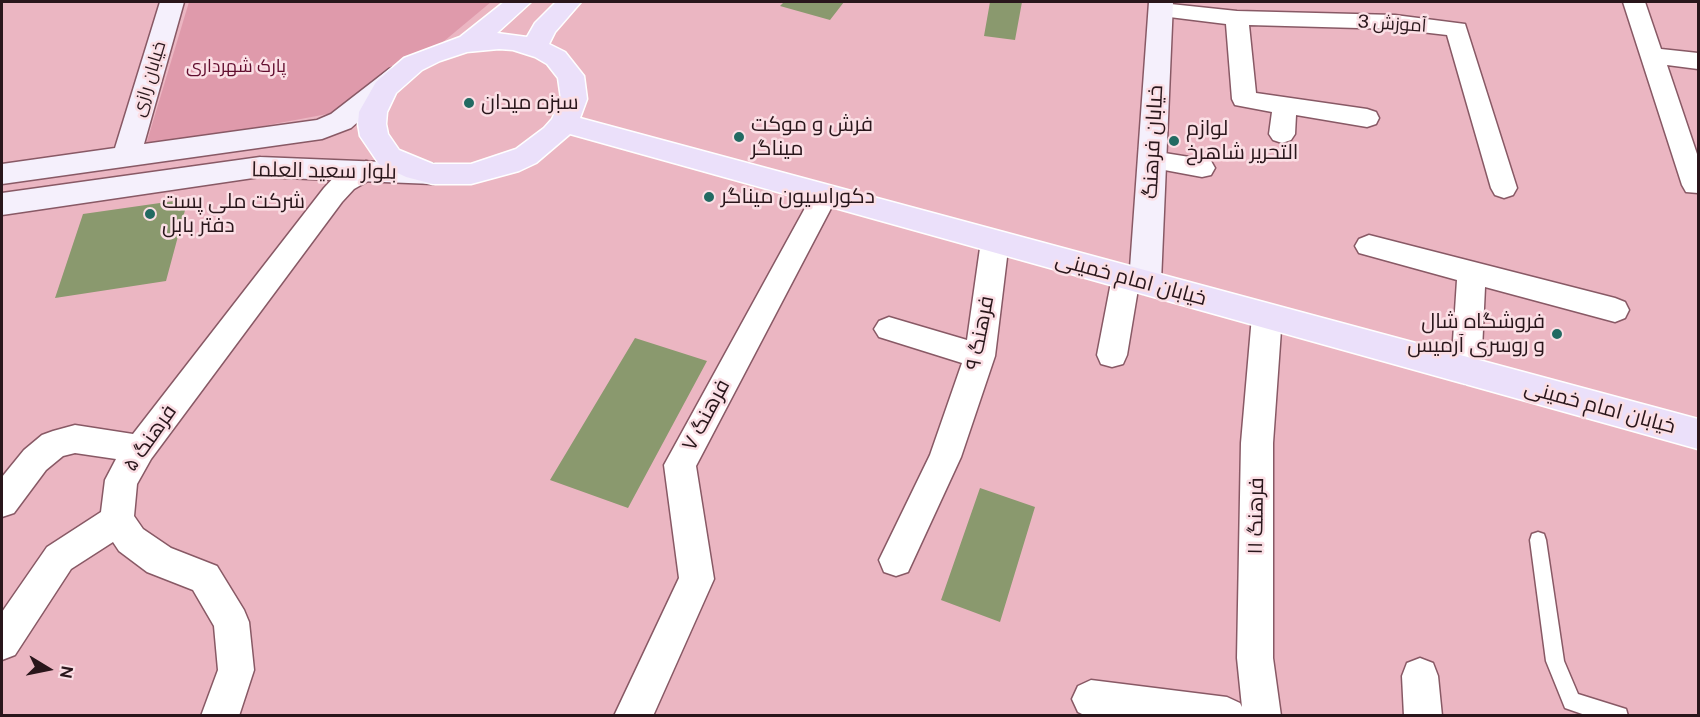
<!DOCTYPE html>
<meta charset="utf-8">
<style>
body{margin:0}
#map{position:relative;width:1700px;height:717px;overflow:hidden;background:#ebb6c2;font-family:"Public Sans",sans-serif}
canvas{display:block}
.frame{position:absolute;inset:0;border:3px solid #29161b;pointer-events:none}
.north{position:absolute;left:18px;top:639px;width:60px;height:60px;-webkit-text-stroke:4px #fbdfe5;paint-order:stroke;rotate:100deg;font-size:16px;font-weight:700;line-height:24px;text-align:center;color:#29161b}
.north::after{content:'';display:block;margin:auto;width:21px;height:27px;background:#29161b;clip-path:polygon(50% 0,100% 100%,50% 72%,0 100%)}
</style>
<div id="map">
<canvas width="1700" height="717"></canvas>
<div class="frame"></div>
<div class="north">N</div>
</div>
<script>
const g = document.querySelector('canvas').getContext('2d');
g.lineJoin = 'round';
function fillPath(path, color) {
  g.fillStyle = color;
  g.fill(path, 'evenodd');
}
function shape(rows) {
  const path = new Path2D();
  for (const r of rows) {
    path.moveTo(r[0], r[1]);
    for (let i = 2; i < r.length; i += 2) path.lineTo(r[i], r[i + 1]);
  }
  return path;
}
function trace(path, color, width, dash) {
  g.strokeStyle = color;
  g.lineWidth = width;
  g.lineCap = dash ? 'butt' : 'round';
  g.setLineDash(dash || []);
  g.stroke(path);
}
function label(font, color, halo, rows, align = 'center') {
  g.font = font + ' "Public Sans",Cairo,sans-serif';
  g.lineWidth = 5;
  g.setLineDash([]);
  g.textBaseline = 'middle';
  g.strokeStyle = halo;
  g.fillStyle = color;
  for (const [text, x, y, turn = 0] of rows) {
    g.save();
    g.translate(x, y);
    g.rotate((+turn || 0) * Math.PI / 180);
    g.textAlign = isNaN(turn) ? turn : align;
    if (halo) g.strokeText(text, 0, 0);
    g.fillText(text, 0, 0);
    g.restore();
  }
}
const green = shape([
 [189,2,491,2,365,107,145,148]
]);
const building = shape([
 [784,2,844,2,830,20,780,6],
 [990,2,1022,2,1015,40,984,36],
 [188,199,166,281,55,298,83,214],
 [635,338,707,361,628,508,550,480],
 [980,488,1035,507,1000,622,941,600]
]);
const service = shape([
 [1538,532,1544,534,1546,540,1564,661,1578,694,1626,709,1628,716,1588,716,1565,708,1546,661,1530,540,1532,534,1538,532]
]);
const minor = shape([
 [1623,2,1645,2,1661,49,1698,53,1698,69,1667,65,1698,157,1698,193,1686,192,1682,185,1623,2],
 [1161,3,1237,11,1395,15,1465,24,1517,188,1513,195,1504,198,1495,195,1491,188,1447,35,1395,29,1249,25,1256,93,1367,109,1376,112,1379,118,1376,124,1367,127,1296,115,1295,134,1291,140,1282,143,1273,140,1269,134,1272,112,1235,105,1232,99,1226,24,1153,15,1150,10,1153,5,1161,3],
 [1152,151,1202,159,1211,161,1215,168,1211,175,1202,177,1143,166,1139,160,1143,154,1152,151],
 [366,161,375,163,379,170,375,177,354,189,342,202,151,459,137,484,134,516,143,529,171,548,217,566,244,610,249,622,254,670,239,716,201,716,218,670,214,626,193,590,147,572,119,551,113,542,71,569,15,655,2,660,2,612,47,547,101,512,105,480,116,459,75,453,63,456,46,470,14,513,2,517,2,477,24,450,42,435,53,431,75,425,133,434,324,188,336,175,366,161],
 [825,185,834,188,838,195,696,466,714,579,653,716,614,716,679,578,664,465,816,188,825,185],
 [995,231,1005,234,1009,241,995,356,961,457,908,572,896,576,884,572,879,560,930,455,962,363,879,337,874,329,879,321,889,317,967,340,981,241,985,234,995,231],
 [1369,235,1615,298,1625,302,1629,310,1625,318,1615,322,1485,287,1481,371,1477,380,1466,384,1455,380,1451,371,1457,280,1359,253,1355,246,1359,239,1369,235],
 [1126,266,1136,269,1140,277,1127,355,1123,364,1112,367,1101,364,1097,355,1112,277,1116,269,1126,266],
 [1267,304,1277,308,1282,316,1273,443,1273,658,1281,716,1086,716,1078,712,1072,699,1078,686,1091,680,1227,697,1240,703,1242,707,1237,658,1241,443,1252,316,1257,308,1267,304],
 [1420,658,1433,663,1438,676,1442,716,1404,716,1402,676,1407,663,1420,658]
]);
const secondary = shape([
 [160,2,184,2,144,144,317,120,331,114,389,69,398,66,407,69,411,75,351,128,322,139,2,184,2,164,115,148,160,2],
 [1149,2,1173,2,1161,282,1156,291,1145,294,1134,291,1129,282,1149,2],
 [260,157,433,164,443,167,447,174,443,181,433,184,260,177,2,215,2,193,260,157]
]);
const primary = shape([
 [504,2,531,2,497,33,527,37,535,23,556,2,581,2,555,32,549,44,565,52,584,76,587,99,580,118,1698,419,1698,449,570,134,536,163,519,171,471,184,433,184,406,177,379,164,360,136,358,124,359,112,376,82,404,58,460,37,504,2],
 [499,49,513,50,535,57,547,64,558,78,561,99,552,119,544,128,516,149,471,164,433,164,399,150,388,134,386,124,387,112,396,93,422,70,440,61,467,52,499,49]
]);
const markers = [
 [469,103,6,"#226a62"],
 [739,137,6,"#226a62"],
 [1174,141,6,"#226a62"],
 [709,197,6,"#226a62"],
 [150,214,6,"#226a62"],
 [1557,334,6,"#226a62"]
];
const farStreetnames = [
 ["آموزش 3",1392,24,4],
 ["خیابان رازی",149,79,-73]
];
const farParknames = [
 ["پارک شهرداری",236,66]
];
const poiNames = [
 ["سبزه میدان",481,103],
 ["فرش و موکت",751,125],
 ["میناگر",751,149],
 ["لوازم",1186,129],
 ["التحریر شاهرخ",1186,153],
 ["دکوراسیون میناگر",721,197],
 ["شرکت ملی پست",162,202],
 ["دفتر بابل",162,226],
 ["فروشگاه شال",1545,322,"right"],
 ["و روسری آرمیس",1545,346,"right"]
];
const streetNames = [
 ["خیابان فرهنگ",1153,142,-87],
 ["بلوار سعید العلما",324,171,1],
 ["خیابان امام خمینی",1131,279,15],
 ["فرهنگ ۹",980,333,-79],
 ["خیابان امام خمینی",1600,407,15],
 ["فرهنگ ۷",706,415,-62],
 ["فرهنگ ۵",150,438,-55],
 ["فرهنگ ۱۱",1256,516,-89]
];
fillPath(green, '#df9aab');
fillPath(building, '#8a996e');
trace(service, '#885965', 3);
trace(minor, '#885965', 3);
trace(secondary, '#885965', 3);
trace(primary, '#fff', 3);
fillPath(service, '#fff');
fillPath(minor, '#fff');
fillPath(secondary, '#f5f0fc');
fillPath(primary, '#ebe0fa');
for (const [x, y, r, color] of markers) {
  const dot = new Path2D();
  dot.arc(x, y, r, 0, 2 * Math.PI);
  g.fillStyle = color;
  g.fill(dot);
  trace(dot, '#fbdfe5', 2);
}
label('18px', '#29161b', '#fbdfe5', farStreetnames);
label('18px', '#610d2e', '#fbdfe5', farParknames);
label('21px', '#29161b', '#fbdfe5', poiNames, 'left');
label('21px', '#29161b', '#fbdfe5', streetNames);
</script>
